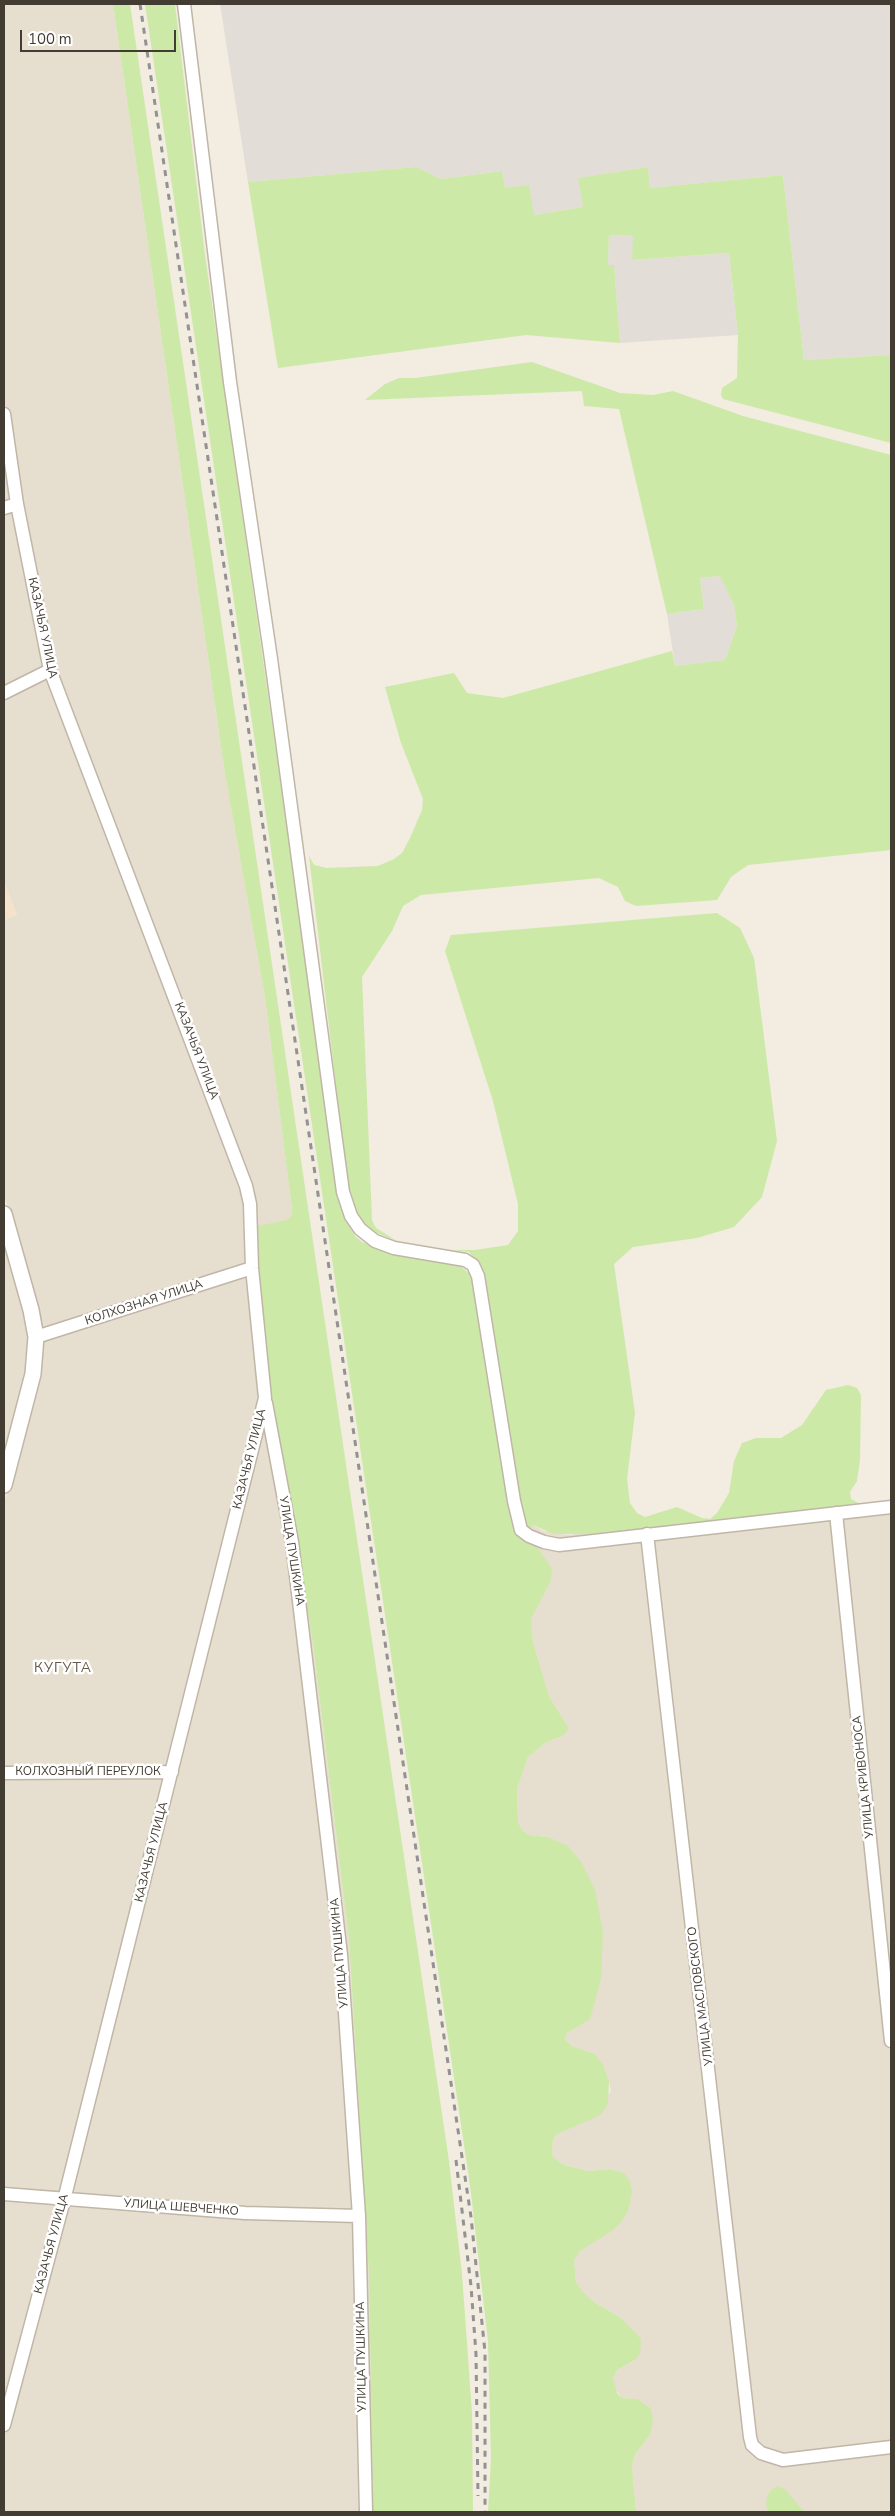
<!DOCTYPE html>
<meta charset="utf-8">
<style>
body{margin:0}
#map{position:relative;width:895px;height:2516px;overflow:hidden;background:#f2ece1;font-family:"Nunito Sans",sans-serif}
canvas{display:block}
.frame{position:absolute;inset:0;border:5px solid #433c32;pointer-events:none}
.scale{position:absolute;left:20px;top:30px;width:156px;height:22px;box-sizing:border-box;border:2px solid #433c32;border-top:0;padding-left:6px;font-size:15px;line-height:18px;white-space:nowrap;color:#433c32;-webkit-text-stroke:4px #fff;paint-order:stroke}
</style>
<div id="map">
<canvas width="895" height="2516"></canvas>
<div class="frame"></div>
<div class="scale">100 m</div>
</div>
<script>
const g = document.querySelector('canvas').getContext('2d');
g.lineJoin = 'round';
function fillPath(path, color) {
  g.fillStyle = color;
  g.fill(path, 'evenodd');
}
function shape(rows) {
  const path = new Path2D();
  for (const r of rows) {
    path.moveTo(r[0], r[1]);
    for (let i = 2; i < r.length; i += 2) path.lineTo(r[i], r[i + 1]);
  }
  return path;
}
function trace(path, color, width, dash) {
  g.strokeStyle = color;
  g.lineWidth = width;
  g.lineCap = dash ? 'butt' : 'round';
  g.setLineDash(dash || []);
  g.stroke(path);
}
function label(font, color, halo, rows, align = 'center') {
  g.font = font + ' "Nunito Sans",sans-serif';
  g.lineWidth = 5;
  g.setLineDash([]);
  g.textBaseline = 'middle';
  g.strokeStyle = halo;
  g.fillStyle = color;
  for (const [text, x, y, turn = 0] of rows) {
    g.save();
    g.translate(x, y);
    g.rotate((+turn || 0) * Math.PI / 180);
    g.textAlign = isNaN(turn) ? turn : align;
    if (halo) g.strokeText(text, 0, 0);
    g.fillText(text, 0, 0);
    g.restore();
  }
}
const residential = shape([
 [4,4,113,4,225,774,265,997,292,1209,291,1216,287,1220,268,1344,272,1397,313,1644,349,1939,369,2276,373,2512,4,2512,4,1503,35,1399,42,1355,43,1329,4,1194,4,920,17,915,4,882],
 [4,1234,27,1312,31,1354,4,1467],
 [891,1501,891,2512,636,2512,632,2465,636,2453,650,2435,651,2408,638,2399,622,2398,614,2387,613,2378,617,2370,635,2360,621,2318,594,2302,584,2293,576,2282,574,2260,580,2251,594,2241,624,2173,609,2169,589,2171,564,2165,553,2157,552,2149,553,2140,557,2134,611,2092,609,2081,604,2066,595,2054,572,2046,565,2039,567,2033,573,2029,548,1837,529,1835,523,1831,518,1822,517,1789,528,1757,545,1743,564,1735,567,1725,549,1696,533,1642,522,1540,533,1525,543,1531,568,1535]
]);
const commercial = shape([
 [4,882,17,915,4,920]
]);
const industrial = shape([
 [220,4,891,4,891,355,804,360,783,175,650,188,648,167,579,178,583,207,534,215,505,189,502,171,441,179,416,167,248,182],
 [609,235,633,236,633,260,729,253,738,335,620,343,614,266,608,265],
 [721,576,734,605,737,626,725,660,675,666,667,614,704,609,700,578]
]);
const green = shape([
 [113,4,130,4,449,2161,462,2274,472,2413,473,2512,373,2512,369,2276,349,1939,313,1644,272,1397,258,1266,258,1226,287,1220,291,1216,292,1209,265,997,225,774],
 [145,4,175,4,205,255,296,890,336,1189,347,1219,355,1236,362,1242,397,1255,458,1264,472,1276,525,1535,522,1540,536,1545,552,1569,551,1580,531,1619,533,1642,549,1696,567,1725,568,1730,564,1735,545,1743,528,1757,517,1789,518,1822,523,1831,529,1835,548,1837,568,1846,582,1863,595,1890,603,1933,601,1979,590,2019,567,2033,565,2039,572,2046,595,2054,604,2066,609,2081,608,2103,603,2112,594,2118,557,2134,553,2140,552,2149,553,2157,564,2165,589,2171,609,2169,624,2173,630,2182,632,2192,628,2211,622,2221,613,2230,580,2251,574,2260,576,2282,584,2293,594,2302,621,2318,641,2339,640,2354,635,2360,617,2370,613,2378,617,2393,622,2398,638,2399,651,2408,653,2421,650,2435,636,2453,632,2465,636,2512,488,2512,491,2458,488,2341,470,2185],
 [416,167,441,179,502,171,505,188,529,185,534,215,583,207,578,178,648,167,650,188,783,175,804,360,891,355,891,443,723,399,721,395,722,388,737,378,738,335,729,253,632,260,633,236,609,235,608,265,614,265,620,343,526,335,278,368,248,182],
 [532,362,620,393,653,395,673,391,743,416,891,455,891,850,748,865,731,877,717,900,636,906,625,901,618,887,599,878,421,895,403,906,392,931,362,977,372,1220,376,1228,397,1241,374,1232,363,1222,357,1213,347,1180,309,856,314,865,327,868,378,866,394,859,402,853,410,838,422,810,423,799,401,743,385,687,454,673,467,693,503,698,672,651,675,666,725,660,737,626,734,605,720,576,700,578,704,609,667,614,619,409,584,406,582,391,365,400,385,384,399,378,415,378],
 [717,913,740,928,754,958,777,1141,762,1197,734,1227,697,1238,633,1247,614,1264,635,1413,627,1479,630,1503,637,1513,645,1517,677,1507,702,1518,710,1519,717,1513,729,1493,734,1461,742,1443,756,1438,781,1438,802,1425,826,1390,848,1385,857,1388,861,1395,860,1459,857,1481,850,1492,851,1499,862,1505,590,1534,553,1534,533,1525,528,1532,519,1507,482,1267,469,1252,452,1250,475,1250,508,1245,518,1231,518,1204,493,1101,445,951,451,935],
 [778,2486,785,2489,804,2512,769,2512,766,2505,767,2497,771,2490]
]);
const minor = shape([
 [184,4,230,382,271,659,343,1192,351,1216,360,1229,375,1241,394,1248,465,1260,473,1265,478,1276,514,1501,521,1530,529,1536,544,1542,559,1545,891,1507],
 [4,414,17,504,50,670,246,1186,250,1204,252,1268,265,1398,64,2200,4,2425],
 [4,508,17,504],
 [4,693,50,670],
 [36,1337,252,1268],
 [266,1403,292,1542,341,1955,359,2216,366,2512],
 [836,1513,891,2041],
 [647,1534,750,2437,752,2445,761,2453,783,2460,891,2447],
 [4,1773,172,1772],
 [4,2194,245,2213,359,2216]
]);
const tertiary = shape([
 [4,1214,31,1310,36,1337,33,1374,4,1485]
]);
const rail = shape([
 [140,4,471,2217,485,2352,485,2512],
 [456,2160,471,2286,476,2354,478,2496]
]);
const streetNames = [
 ["КАЗАЧЬЯ УЛИЦА",42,628,78],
 ["КАЗАЧЬЯ УЛИЦА",196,1051,69],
 ["КОЛХОЗНАЯ УЛИЦА",144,1303,-18],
 ["КАЗАЧЬЯ УЛИЦА",250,1459,-76],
 ["УЛИЦА ПУШКИНА",291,1551,81],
 ["КОЛХОЗНЫЙ ПЕРЕУЛОК",88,1772],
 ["УЛИЦА КРИВОНОСА",864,1777,-96],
 ["КАЗАЧЬЯ УЛИЦА",152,1852,-76],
 ["УЛИЦА ПУШКИНА",340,1953,-95],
 ["УЛИЦА МАСЛОВСКОГО",701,1996,-97],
 ["УЛИЦА ШЕВЧЕНКО",181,2208,4],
 ["КАЗАЧЬЯ УЛИЦА",52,2244,-75],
 ["УЛИЦА ПУШКИНА",362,2357,-91]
];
const neighbourhoodNames = [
 ["КУГУТА",63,1669]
];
fillPath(residential, '#e6decf');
fillPath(commercial, '#f6e2ca');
fillPath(industrial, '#e3ddd7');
fillPath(green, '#cde9a7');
trace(minor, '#c0b6a7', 15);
trace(tertiary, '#c0b6a7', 18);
trace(minor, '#fff', 12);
trace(tertiary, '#fff', 15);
trace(rail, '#929292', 3, [6, 6]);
label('12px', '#433c32', '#fff', streetNames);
g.letterSpacing = '1px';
label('14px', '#665949', '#fff', neighbourhoodNames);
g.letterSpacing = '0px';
</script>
